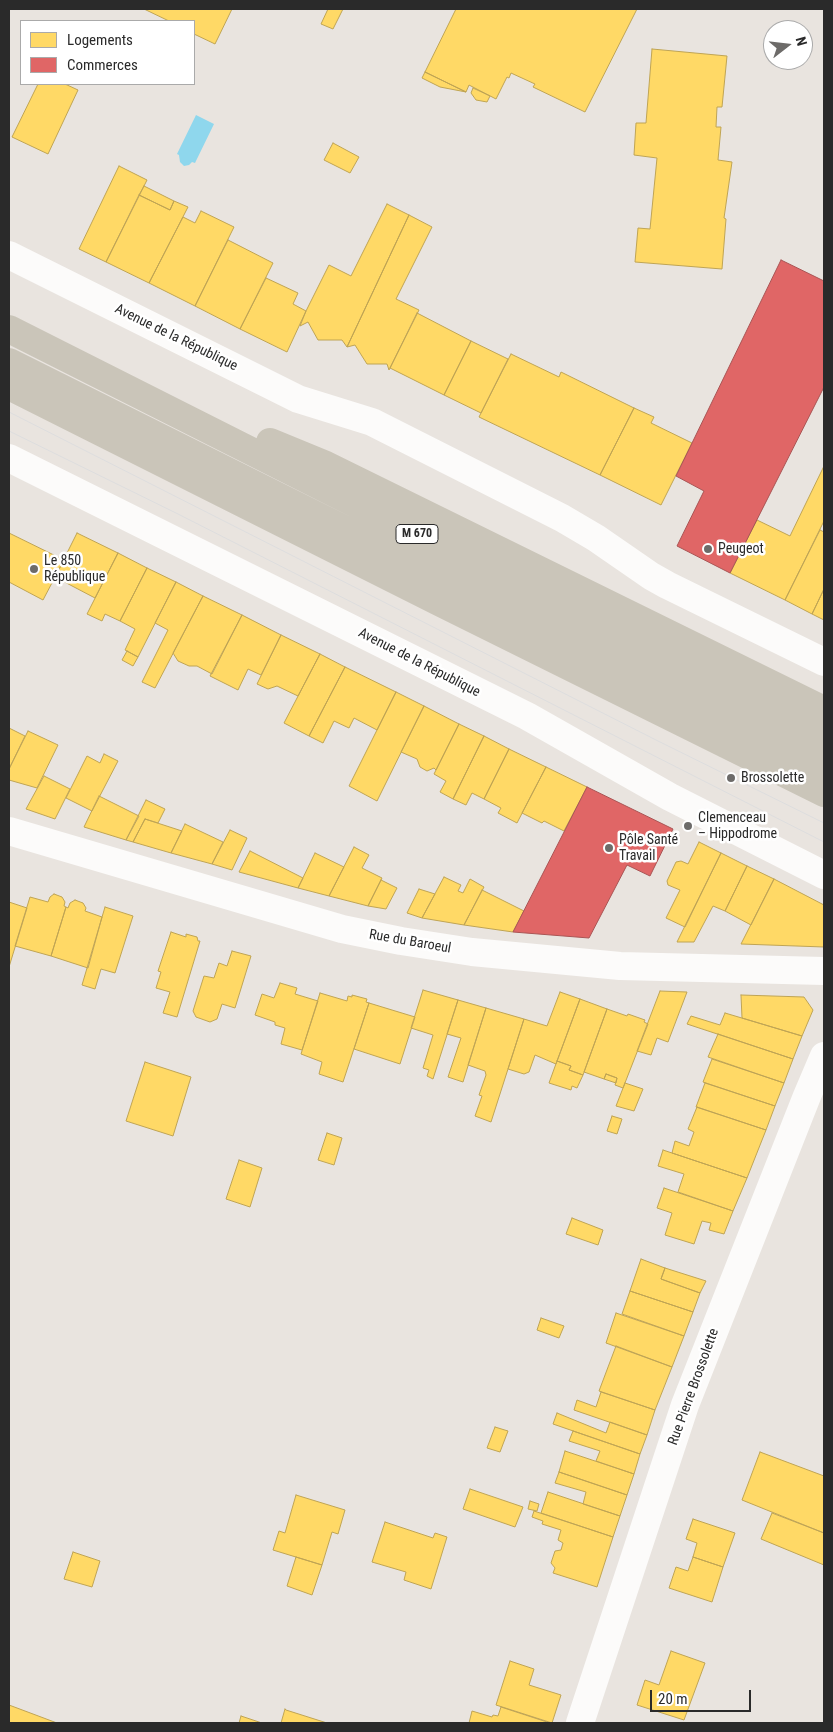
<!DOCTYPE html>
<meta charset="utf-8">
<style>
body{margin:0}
#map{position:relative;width:833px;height:1732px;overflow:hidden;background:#e9e4df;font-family:"Roboto Condensed",sans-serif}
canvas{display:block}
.frame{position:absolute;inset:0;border:10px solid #2a2a2a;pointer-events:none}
.legend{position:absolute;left:20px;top:20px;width:175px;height:65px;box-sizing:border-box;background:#fff;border:1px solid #aaa;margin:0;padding:6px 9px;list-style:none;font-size:15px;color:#2a2a2a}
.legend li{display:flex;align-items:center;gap:10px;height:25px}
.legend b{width:25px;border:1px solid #aaa}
.north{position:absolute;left:763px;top:20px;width:50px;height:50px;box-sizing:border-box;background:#fff;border:1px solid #aaa;border-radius:50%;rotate:74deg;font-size:14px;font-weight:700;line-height:20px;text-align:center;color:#2a2a2a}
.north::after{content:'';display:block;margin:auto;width:18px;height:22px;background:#6d6b69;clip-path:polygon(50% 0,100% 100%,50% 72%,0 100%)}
.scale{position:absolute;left:650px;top:1690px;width:101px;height:22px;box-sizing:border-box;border:2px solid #2a2a2a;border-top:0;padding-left:6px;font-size:15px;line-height:18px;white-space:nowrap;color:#2a2a2a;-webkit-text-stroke:4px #fff;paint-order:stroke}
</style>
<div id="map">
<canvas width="833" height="1732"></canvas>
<div class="frame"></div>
<ul class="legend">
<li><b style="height:14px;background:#ffd966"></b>Logements</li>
<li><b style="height:14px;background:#e06666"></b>Commerces</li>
</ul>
<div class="north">N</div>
<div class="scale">20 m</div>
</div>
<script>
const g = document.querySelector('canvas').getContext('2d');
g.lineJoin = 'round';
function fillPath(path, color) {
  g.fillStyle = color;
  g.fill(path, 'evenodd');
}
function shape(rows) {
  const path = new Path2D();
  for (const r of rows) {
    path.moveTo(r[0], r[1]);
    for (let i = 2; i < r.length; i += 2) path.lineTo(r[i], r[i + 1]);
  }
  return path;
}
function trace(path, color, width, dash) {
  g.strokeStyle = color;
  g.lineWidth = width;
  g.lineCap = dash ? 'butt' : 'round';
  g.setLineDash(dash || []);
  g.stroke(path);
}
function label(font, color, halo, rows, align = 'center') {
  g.font = font + ' "Roboto Condensed",sans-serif';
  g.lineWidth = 5;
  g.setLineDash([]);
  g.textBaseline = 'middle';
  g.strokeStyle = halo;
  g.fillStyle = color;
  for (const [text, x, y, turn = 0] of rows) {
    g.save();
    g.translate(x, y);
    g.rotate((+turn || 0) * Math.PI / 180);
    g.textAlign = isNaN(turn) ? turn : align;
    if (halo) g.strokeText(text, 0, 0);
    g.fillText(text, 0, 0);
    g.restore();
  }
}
const water = shape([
 [196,115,214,124,195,163,192,162,189,165,184,166,180,162,179,155,177,154]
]);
const homes = shape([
 [144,9,232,9,215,44,194,34,194,21,169,21,144,9],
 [328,9,343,9,333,29,321,24,328,9],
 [456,9,637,9,585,112,533,87,535,84,511,73,509,78,507,77,496,99,469,85,466,92,425,72,456,9],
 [652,49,727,56,722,107,717,107,716,127,721,127,718,160,732,162,724,218,726,219,722,269,635,262,638,228,650,229,657,158,634,155,636,123,646,123,652,49],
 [425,72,466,92,440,87,422,78,425,72],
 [38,84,65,84,78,90,48,154,12,137,38,84],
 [473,88,490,96,487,102,476,100,471,93,473,88],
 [333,143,359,157,350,173,324,160,333,143],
 [119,166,147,180,106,262,79,249,119,166],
 [144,186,174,201,170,210,139,195,144,186],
 [139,195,170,210,174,201,188,207,149,283,106,262,139,195],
 [387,204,409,215,347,347,342,340,318,340,308,322,300,326,306,311,329,265,351,276,387,204],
 [201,211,234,227,195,306,149,283,183,217,195,223,201,211],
 [409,215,432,227,396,299,419,310,389,370,387,364,367,364,355,345,347,347,409,215],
 [228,240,273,263,240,329,195,306,228,240],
 [266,278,298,293,293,304,306,311,287,352,240,329,266,278],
 [417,313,471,341,444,395,390,368,417,313],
 [471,341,508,359,481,413,444,395,471,341],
 [511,354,559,377,561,372,634,408,600,475,479,417,511,354],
 [634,408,654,417,651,423,692,443,661,505,600,475,634,408],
 [824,466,824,521,785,600,730,573,757,520,790,536,824,466],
 [820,530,824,532,824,589,812,614,785,600,820,530],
 [9,533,64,560,43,600,9,582,9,533],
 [77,533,118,553,95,598,55,577,77,533],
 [118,553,147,568,120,621,105,614,102,621,87,614,118,553],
 [147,568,176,582,138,657,125,650,135,629,120,621,147,568],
 [176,582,203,596,155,688,142,682,168,630,155,623,176,582],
 [824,589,824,620,812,614,824,589],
 [203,596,242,615,212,674,197,666,189,666,178,661,173,653,203,596],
 [242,615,281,635,261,675,248,669,238,690,210,676,242,615],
 [281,635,320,654,298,696,277,686,268,689,257,684,281,635],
 [127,651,138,657,133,666,122,660,127,651],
 [320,654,345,667,309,736,284,723,320,654],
 [345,667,396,692,377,730,354,718,349,728,334,721,323,743,309,736,345,667],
 [396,692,424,706,377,801,349,786,396,692],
 [424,706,459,724,436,770,434,768,427,771,420,767,417,759,401,752,424,706],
 [459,724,484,736,453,799,440,792,446,781,434,774,459,724],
 [9,728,25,736,9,769,9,728],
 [28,731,58,745,37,788,9,780,9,769,28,731],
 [484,736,509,749,484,799,472,793,466,805,453,799,484,736],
 [509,749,546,767,517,823,498,813,501,808,484,799,509,749],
 [104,754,118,761,92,811,66,798,87,756,100,763,104,754],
 [546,767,587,787,564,831,544,821,542,823,522,813,546,767],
 [44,776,70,789,55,819,26,809,44,776],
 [99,796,139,816,126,840,84,827,99,796],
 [146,800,165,809,158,823,145,819,133,842,126,840,146,800],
 [145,819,182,831,171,853,133,842,145,819],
 [185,824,223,842,212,864,171,853,185,824],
 [230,830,247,838,232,870,212,864,230,830],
 [699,842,721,853,685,927,666,918,680,890,668,885,667,881,676,862,681,861,688,864,699,842],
 [354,847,369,855,362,868,382,878,368,906,329,896,354,847],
 [250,851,303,878,298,888,239,872,250,851],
 [315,853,344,867,329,896,298,888,315,853],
 [721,853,747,866,725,911,713,906,694,942,677,942,721,853],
 [747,866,774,879,751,925,725,911,747,866],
 [444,877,461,885,458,891,463,893,470,879,484,887,464,925,422,918,444,877],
 [774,879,824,905,824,947,741,944,774,879],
 [381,880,397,888,386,909,368,906,381,880],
 [419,889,435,894,422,918,407,913,419,889],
 [482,890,524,911,513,932,464,925,482,890],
 [54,894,62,897,65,902,64,906,66,907,51,956,15,946,30,897,48,902,50,897,54,894],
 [75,900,83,903,86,908,85,911,102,917,88,968,51,956,66,907,68,908,70,903,75,900],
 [9,902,27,908,9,967,9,902],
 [105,907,133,916,115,973,101,969,95,989,82,985,105,907],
 [171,932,186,937,186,934,197,937,198,941,200,941,177,1017,163,1013,170,992,156,988,161,972,158,971,171,932],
 [232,951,251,956,235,1008,222,1004,217,1019,210,1022,196,1017,193,1011,204,976,214,978,219,963,227,966,232,951],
 [280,983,297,988,295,994,318,1001,302,1050,281,1044,285,1028,275,1025,275,1022,255,1015,262,994,274,998,280,983],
 [423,990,458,1000,433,1079,427,1076,429,1070,423,1068,433,1035,411,1028,423,990],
 [660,991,687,992,668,1042,657,1038,651,1055,637,1051,660,991],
 [560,992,580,999,556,1064,535,1055,529,1072,524,1074,508,1069,524,1019,547,1026,560,992],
 [320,993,347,1001,348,996,352,997,352,995,367,999,366,1002,369,1003,343,1082,319,1074,322,1062,301,1054,320,993],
 [741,995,804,997,813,1010,802,1036,742,1018,741,995],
 [580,999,607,1009,583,1075,569,1070,571,1066,557,1061,580,999],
 [458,1000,486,1008,463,1082,448,1077,461,1038,447,1034,458,1000],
 [369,1003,415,1017,400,1064,354,1049,369,1003],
 [486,1008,524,1019,491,1122,475,1116,482,1096,479,1095,486,1075,485,1071,468,1065,486,1008],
 [607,1009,627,1016,628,1014,645,1020,644,1022,648,1024,623,1088,615,1085,617,1078,606,1074,604,1079,584,1072,607,1009],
 [725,1013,802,1036,793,1059,687,1024,691,1016,720,1025,725,1013],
 [718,1034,793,1059,784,1083,708,1057,718,1034],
 [712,1059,784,1083,775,1106,703,1082,712,1059],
 [557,1061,571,1066,569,1070,583,1075,577,1088,572,1086,571,1090,549,1083,557,1061],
 [145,1062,191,1077,173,1136,126,1121,145,1062],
 [606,1074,617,1078,616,1083,604,1079,606,1074],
 [625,1083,643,1089,634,1111,616,1106,625,1083],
 [705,1083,775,1106,766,1130,696,1107,705,1083],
 [697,1107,766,1130,747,1178,672,1153,675,1141,689,1146,694,1132,688,1129,697,1107],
 [612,1116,622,1119,617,1134,607,1131,612,1116],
 [327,1133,342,1138,334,1165,318,1160,327,1133],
 [663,1150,747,1178,733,1211,678,1192,684,1174,658,1166,663,1150],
 [239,1160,262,1168,250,1207,226,1199,239,1160],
 [664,1188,733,1211,724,1234,709,1230,711,1223,702,1221,694,1244,665,1235,672,1213,657,1208,664,1188],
 [572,1218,603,1230,598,1245,566,1234,572,1218],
 [641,1259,665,1268,661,1279,700,1293,693,1312,630,1291,641,1259],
 [665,1268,706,1281,700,1293,661,1279,665,1268],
 [630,1291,693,1312,684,1336,622,1314,630,1291],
 [616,1313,684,1336,672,1367,606,1343,616,1313],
 [541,1318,564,1326,559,1338,537,1330,541,1318],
 [616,1346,672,1367,655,1410,599,1391,616,1346],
 [601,1392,655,1410,647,1435,574,1410,577,1400,596,1407,601,1392],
 [557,1413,606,1433,610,1422,647,1435,640,1454,553,1424,557,1413],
 [495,1427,508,1431,500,1452,487,1448,495,1427],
 [573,1431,640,1454,634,1474,596,1461,600,1451,569,1441,573,1431],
 [565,1451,634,1474,627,1495,559,1472,565,1451],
 [760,1452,824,1476,824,1533,742,1500,760,1452],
 [559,1472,627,1495,620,1516,583,1504,586,1492,555,1483,559,1472],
 [470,1489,523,1507,515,1527,463,1509,470,1489],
 [548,1492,620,1516,613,1537,541,1513,548,1492],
 [296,1495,345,1510,338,1534,332,1532,322,1565,273,1550,279,1531,285,1533,296,1495],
 [530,1501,539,1504,537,1511,528,1509,530,1501],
 [534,1511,613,1537,597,1587,553,1573,555,1568,551,1563,555,1551,561,1550,563,1543,558,1540,561,1530,542,1524,543,1521,532,1517,534,1511],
 [772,1513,824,1533,824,1565,761,1539,772,1513],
 [693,1519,735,1533,723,1567,693,1557,697,1543,686,1539,693,1519],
 [385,1522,433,1538,435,1533,447,1537,431,1589,404,1580,406,1572,372,1562,385,1522],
 [73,1552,100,1561,92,1587,64,1579,73,1552],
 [296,1557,322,1565,312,1595,287,1586,296,1557],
 [693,1557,723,1567,712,1602,669,1588,676,1567,688,1571,693,1557],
 [671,1651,705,1663,684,1720,637,1705,645,1680,659,1685,671,1651],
 [510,1661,534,1669,529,1685,561,1695,552,1723,496,1705,510,1661],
 [9,1705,57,1723,9,1723,9,1705],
 [501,1707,550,1723,469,1723,472,1711,492,1717,493,1715,498,1716,501,1707],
 [285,1709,286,1710,327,1723,281,1723,285,1709],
 [241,1716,262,1723,239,1723,241,1716]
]);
const shops = shape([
 [781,260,824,281,824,387,730,573,677,546,704,491,676,476,781,260],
 [587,787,673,829,650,876,627,865,589,938,513,932,587,787]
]);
const street = shape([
 [9,831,342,929,401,941,472,952,620,966,824,971],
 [580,1723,685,1405,807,1096,824,1056]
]);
const secondary = shape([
 [9,255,298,399,372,422,562,518,596,538,651,576,667,585,824,662],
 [9,458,527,716,670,797,824,875]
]);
const primary = shape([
 [9,329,824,740],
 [9,362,824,769],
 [9,386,439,602,824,793],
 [270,442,326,465,824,710]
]);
const tram = shape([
 [9,412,658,741,824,823],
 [9,431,178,514,824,842]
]);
const markers = [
 [708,549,5,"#6d6b69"],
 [34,569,5,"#6d6b69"],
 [731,778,5,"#6d6b69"],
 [688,826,5,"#6d6b69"],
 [609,848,5,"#6d6b69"]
];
const shields = [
 [417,534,42]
];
const shieldNames = [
 ["M 670",417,534]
];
const streetNames = [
 ["Avenue de la République",176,338,26],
 ["Avenue de la République",419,663,27],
 ["Rue du Baroeul",410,942,10],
 ["Rue Pierre Brossolette",694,1387,-70]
];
const poiNames = [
 ["Peugeot",718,549],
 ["Le 850",44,561],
 ["République",44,577],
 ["Brossolette",741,778],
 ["Clemenceau",698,818],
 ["– Hippodrome",698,834],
 ["Pôle Santé",619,840],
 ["Travail",619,856]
];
fillPath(water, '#8fd7ed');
fillPath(homes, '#ffd966');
trace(homes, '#bfa454', 1);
fillPath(shops, '#e06666');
trace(shops, '#a95454', 1);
trace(street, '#fcfbfa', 28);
trace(secondary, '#fcfbfa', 28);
trace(primary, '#cac5b9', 28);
trace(tram, '#ddddde', 1);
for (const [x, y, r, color] of markers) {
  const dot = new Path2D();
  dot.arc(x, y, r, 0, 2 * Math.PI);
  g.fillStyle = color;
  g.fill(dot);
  trace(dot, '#fff', 2);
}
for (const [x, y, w] of shields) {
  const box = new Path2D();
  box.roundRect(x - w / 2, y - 9.5, w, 19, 4);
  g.fillStyle = '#fff';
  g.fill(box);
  trace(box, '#2a2a2a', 1);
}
label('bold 12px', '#2a2a2a', null, shieldNames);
label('14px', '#2a2a2a', '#fff', streetNames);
label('14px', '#2a2a2a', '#fff', poiNames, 'left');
</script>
